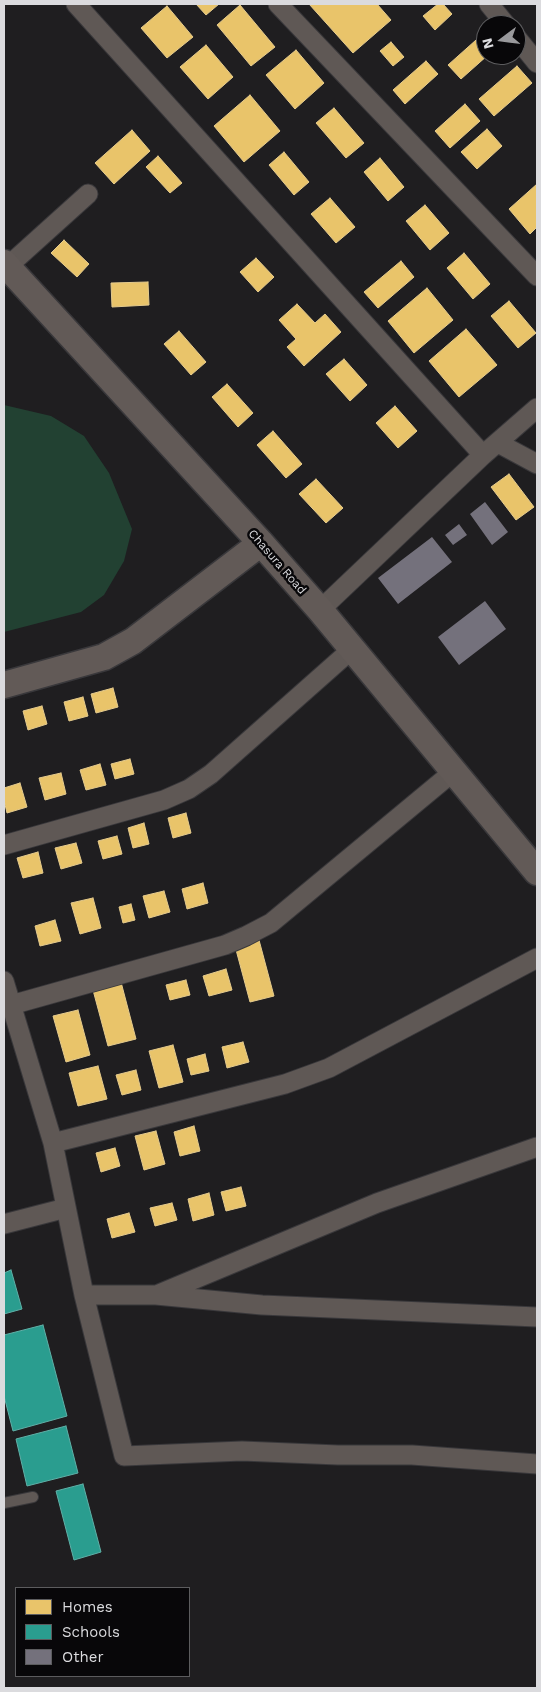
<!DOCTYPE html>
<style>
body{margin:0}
#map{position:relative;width:541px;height:1692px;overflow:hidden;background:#1f1e20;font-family:"Work Sans",sans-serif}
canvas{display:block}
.frame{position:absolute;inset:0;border:5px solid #dbdbde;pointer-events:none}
.legend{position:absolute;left:15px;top:1587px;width:175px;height:90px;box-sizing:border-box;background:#080709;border:1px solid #5c5c5e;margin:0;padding:6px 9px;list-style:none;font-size:15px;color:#dbdbde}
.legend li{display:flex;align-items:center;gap:10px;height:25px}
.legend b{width:25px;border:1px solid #5c5c5e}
.north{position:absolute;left:476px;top:15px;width:50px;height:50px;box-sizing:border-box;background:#080709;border:1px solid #5c5c5e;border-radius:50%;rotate:255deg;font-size:14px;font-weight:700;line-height:20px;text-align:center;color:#dbdbde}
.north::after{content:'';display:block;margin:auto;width:18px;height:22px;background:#99999c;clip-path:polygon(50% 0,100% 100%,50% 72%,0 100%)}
</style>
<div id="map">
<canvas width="541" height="1692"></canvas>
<div class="frame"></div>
<ul class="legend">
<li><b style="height:14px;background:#e9c46a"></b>Homes</li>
<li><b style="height:14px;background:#2a9d8f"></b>Schools</li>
<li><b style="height:14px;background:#74717c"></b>Other</li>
</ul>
<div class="north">N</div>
</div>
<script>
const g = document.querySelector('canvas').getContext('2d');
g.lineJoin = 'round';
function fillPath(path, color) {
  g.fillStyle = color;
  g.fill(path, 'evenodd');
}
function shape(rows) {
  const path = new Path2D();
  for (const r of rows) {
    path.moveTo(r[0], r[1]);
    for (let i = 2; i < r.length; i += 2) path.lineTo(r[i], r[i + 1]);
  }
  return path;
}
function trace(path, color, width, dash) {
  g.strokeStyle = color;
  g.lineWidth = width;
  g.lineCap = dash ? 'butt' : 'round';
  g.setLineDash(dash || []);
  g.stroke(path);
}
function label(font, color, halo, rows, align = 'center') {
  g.font = font + ' "Work Sans",sans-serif';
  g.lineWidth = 5;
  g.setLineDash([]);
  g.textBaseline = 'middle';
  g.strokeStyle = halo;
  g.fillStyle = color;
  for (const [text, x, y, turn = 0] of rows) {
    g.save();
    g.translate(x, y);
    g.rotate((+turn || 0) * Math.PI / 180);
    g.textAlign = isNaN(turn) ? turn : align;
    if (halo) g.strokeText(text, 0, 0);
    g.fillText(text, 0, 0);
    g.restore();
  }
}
const green = shape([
 [4,405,51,416,84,436,109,473,132,529,124,561,104,595,81,612,4,632]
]);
const homes = shape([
 [196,4,219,4,206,15,196,4],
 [309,4,377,4,391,20,353,53,309,4],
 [438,4,443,4,452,14,435,30,423,16,438,4],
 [240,5,275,47,251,66,217,25,240,5],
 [167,6,193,37,167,58,141,28,167,6],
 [485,32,486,34,486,55,488,55,461,79,448,65,485,32],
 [391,42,404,57,393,66,380,51,391,42],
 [206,45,233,77,208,99,180,67,206,45],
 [296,50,324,83,295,109,266,75,296,50],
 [426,61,438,74,405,104,393,90,426,61],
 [517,66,532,83,494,116,479,99,517,66],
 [250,95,280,131,244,162,214,126,250,95],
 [465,104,480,121,450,148,435,131,465,104],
 [334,108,364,143,346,158,316,123,334,108],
 [487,129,502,146,477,169,461,152,487,129],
 [132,130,150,151,114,184,95,163,132,130],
 [284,152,309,182,294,195,269,165,284,152],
 [158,156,182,183,170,193,146,167,158,156],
 [380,158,404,187,388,201,364,172,380,158],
 [537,184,537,227,530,234,509,209,537,184],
 [330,198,355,227,336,243,311,214,330,198],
 [425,205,449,233,430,250,406,221,425,205],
 [64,240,89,264,77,277,51,253,64,240],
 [464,253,490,284,473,299,447,268,464,253],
 [256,258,274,277,258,292,240,272,256,258],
 [401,261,414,277,378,308,364,292,401,261],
 [148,282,149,305,112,307,111,283,148,282],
 [427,288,453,320,414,353,388,321,427,288],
 [509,301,536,333,518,348,491,316,509,301],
 [297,304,315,323,325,314,341,332,304,366,287,347,296,339,279,320,297,304],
 [466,329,497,365,459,397,429,361,466,329],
 [179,331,206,362,191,375,164,344,179,331],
 [344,359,367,385,350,401,326,374,344,359],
 [227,384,253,413,238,427,212,397,227,384],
 [395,406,417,431,398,448,376,423,395,406],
 [273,431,302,464,286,478,257,445,273,431],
 [509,474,534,507,516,520,491,487,509,474],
 [316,479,343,508,326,523,299,494,316,479],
 [113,688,118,707,96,713,91,694,113,688],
 [83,697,88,716,69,721,64,702,83,697],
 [42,706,47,724,28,730,23,711,42,706],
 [130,759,134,774,115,779,111,764,130,759],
 [100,764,106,785,86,790,80,770,100,764],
 [61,773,66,794,45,800,39,778,61,773],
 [20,783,27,807,7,813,4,800,4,788,20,783],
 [186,813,191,833,173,838,168,818,186,813],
 [144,823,149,844,133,848,128,828,144,823],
 [117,836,122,854,103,859,98,841,117,836],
 [76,843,82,863,61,869,55,848,76,843],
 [38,852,43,873,23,878,17,858,38,852],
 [203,883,208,903,187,909,182,889,203,883],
 [164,891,170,912,149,918,143,896,164,891],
 [93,898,101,928,80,934,71,903,93,898],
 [131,904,135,920,123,923,119,907,131,904],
 [55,920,61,941,40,946,35,926,55,920],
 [259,940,274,996,250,1002,235,946,259,940],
 [226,969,232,990,209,996,203,976,226,969],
 [186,980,190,995,170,1000,166,985,186,980],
 [121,982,136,1039,108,1046,93,990,121,982],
 [78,1010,90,1055,66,1062,53,1016,78,1010],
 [243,1042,249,1062,227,1068,222,1047,243,1042],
 [173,1045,183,1082,159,1088,149,1051,173,1045],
 [205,1054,209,1071,191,1075,187,1059,205,1054],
 [98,1066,107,1099,78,1106,69,1073,98,1066],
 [136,1070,141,1090,122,1095,116,1075,136,1070],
 [194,1126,200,1151,180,1156,174,1132,194,1126],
 [156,1131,165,1164,144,1170,135,1136,156,1131],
 [115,1148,120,1166,101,1172,96,1153,115,1148],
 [241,1187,246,1206,226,1211,221,1192,241,1187],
 [209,1193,214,1215,193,1221,188,1199,209,1193],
 [172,1203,177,1220,155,1226,150,1208,172,1203],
 [129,1213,135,1232,112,1238,107,1219,129,1213]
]);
const schools = shape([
 [11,1270,22,1309,4,1314,4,1273,11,1270],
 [43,1325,67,1416,13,1431,4,1396,4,1335,43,1325],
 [66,1426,78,1473,27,1486,16,1439,66,1426],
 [83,1484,101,1552,74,1560,56,1491,83,1484]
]);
const building = shape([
 [485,502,508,532,492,545,470,514],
 [459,524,467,535,453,545,445,535],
 [432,537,452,562,398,604,378,578],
 [485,601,506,629,459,665,438,637]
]);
const lane = shape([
 [4,1503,33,1497]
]);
const street = shape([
 [76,4,483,455],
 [278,4,537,276],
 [489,4,506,25],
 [516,37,537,63],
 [7,267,88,194],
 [498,443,537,464],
 [320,610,483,455,537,408],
 [4,845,164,800,189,789,211,774,351,650],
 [4,981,53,1143,84,1295,156,1295,262,1305,537,1317],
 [11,1005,225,945,246,936,271,923,453,772],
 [53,1143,285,1084,329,1068,537,958],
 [4,1224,66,1208],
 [159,1294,377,1203,537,1147],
 [84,1295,124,1456,242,1451,338,1455,412,1455,537,1464]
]);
const secondary = shape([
 [4,263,261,543,320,610,537,872],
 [4,685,104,657,133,641,261,543]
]);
const streetNames = [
 ["Chasura Road",277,562,49]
];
fillPath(green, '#224132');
fillPath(homes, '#e9c46a');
trace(homes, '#e5cb8d', 1);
fillPath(schools, '#2a9d8f');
trace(schools, '#5fb0a7', 1);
fillPath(building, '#74717c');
trace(lane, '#39383b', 12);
trace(street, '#39383b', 21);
trace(secondary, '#39383b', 29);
trace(lane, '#5f5855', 10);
trace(street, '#5f5855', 19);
trace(secondary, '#625a57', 26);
label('12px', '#dbdbde', '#080709', streetNames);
</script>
